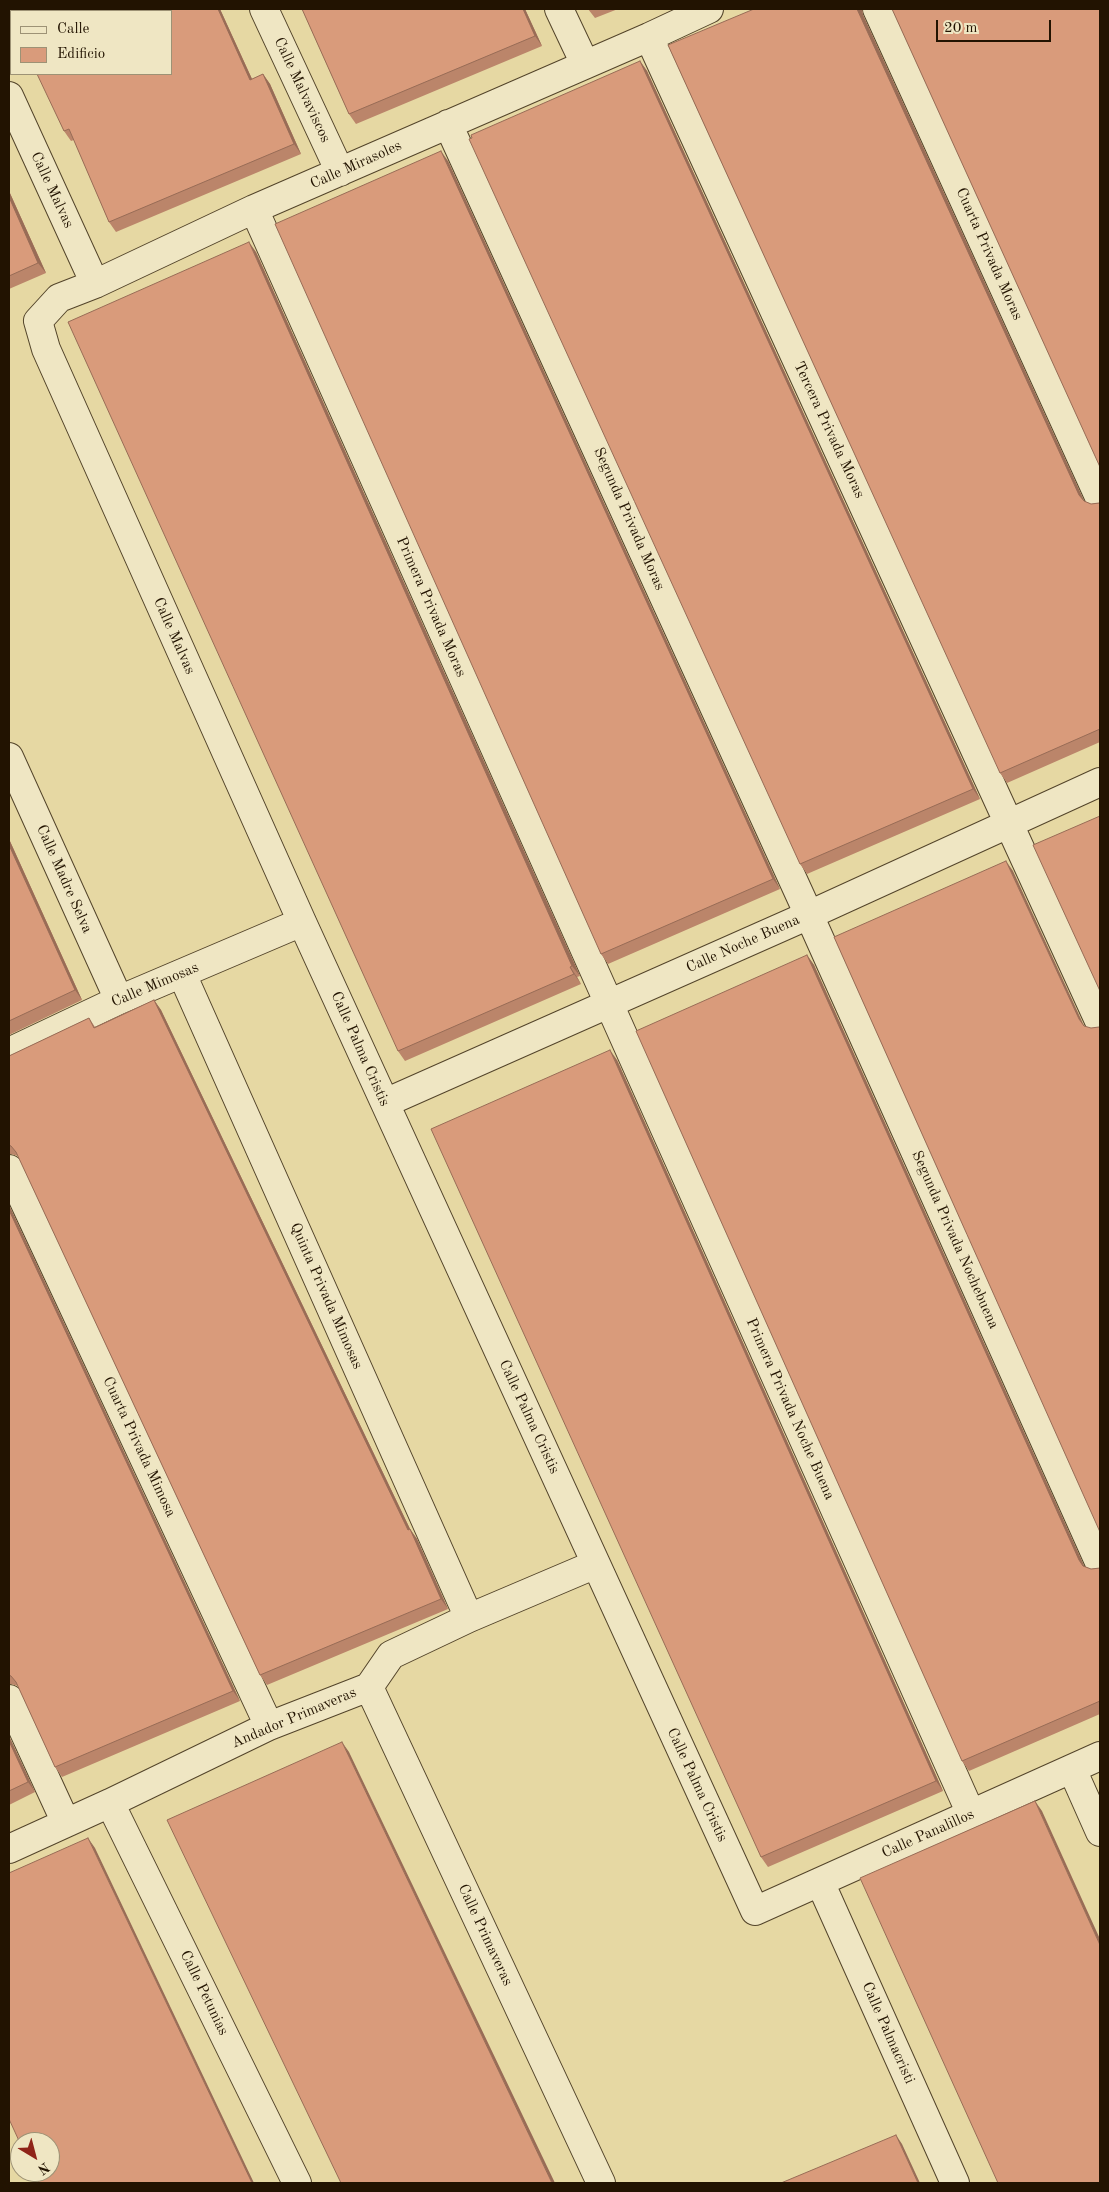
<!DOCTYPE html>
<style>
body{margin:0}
#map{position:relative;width:1109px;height:2192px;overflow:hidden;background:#e6d8a3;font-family:"Old Standard TT",serif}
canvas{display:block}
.frame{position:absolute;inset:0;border:10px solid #221301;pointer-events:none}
.legend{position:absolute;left:10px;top:10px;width:162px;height:65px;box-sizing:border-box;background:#efe6c3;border:1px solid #9d9275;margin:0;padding:6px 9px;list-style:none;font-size:15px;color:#221301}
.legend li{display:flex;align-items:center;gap:10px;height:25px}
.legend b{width:25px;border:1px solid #9d9275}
.north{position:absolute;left:10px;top:2132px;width:50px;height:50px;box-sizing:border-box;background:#efe6c3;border:1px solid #9d9275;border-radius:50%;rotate:143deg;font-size:14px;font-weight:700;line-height:20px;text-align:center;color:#221301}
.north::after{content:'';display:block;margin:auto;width:18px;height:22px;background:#8f2418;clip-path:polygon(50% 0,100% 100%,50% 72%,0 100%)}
.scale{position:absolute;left:936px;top:20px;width:115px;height:22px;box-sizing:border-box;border:2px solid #221301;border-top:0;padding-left:6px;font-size:15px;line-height:18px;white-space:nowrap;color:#221301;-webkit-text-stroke:4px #efe6c3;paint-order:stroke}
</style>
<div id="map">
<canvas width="1109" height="2192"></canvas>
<div class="frame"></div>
<ul class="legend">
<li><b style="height:6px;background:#efe6c3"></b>Calle</li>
<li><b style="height:14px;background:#d99b7b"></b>Edificio</li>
</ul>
<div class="north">N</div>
<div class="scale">20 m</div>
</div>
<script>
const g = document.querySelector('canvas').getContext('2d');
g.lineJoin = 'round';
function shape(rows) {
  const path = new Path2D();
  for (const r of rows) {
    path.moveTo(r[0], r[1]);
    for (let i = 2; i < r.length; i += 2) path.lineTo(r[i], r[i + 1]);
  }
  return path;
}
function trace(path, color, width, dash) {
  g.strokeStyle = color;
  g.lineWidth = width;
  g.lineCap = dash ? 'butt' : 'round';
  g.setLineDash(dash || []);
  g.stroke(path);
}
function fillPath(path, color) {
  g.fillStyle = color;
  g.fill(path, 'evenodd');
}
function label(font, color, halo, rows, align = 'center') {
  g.font = font + ' "Old Standard TT",serif';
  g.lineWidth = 5;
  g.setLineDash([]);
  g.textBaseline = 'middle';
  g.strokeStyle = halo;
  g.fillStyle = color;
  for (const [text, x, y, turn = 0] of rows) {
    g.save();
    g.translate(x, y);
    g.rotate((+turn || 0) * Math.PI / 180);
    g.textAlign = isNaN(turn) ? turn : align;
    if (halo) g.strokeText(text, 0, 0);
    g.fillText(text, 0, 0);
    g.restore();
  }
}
const street = shape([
 [264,9,340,172],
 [559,9,585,64],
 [709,9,649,37,254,209,95,284,59,298,38,321,46,349,302,922,755,1911,1100,1756],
 [877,9,1100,499],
 [649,37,1100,1023],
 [9,96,95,284],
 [448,124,809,915,1100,1564],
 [254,209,971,1814],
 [9,757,119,1000],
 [182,974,469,1618],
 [9,1052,119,1000,302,922],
 [385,1103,809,915,1100,782],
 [9,1169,269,1726],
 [369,1687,601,2183],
 [9,1699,66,1823],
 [1072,1769,1100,1832],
 [110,1803,297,2183],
 [9,1849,110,1803,269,1726,369,1687,391,1655,469,1618,596,1564],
 [820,1882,955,2183]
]);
const wall = shape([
 [9,9,220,9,252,79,263,74,270,84,301,154,116,232,109,222,74,140,71,141,64,131],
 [302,9,525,9,542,46,356,124,349,114],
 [588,9,618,9,595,18],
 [754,9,862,9,863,15,1084,501,1091,504,1099,503,1100,502,1100,742,1007,783,1000,773],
 [640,61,647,71,980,799,807,874,800,864],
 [448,161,780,889,608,964,601,954],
 [9,191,46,273,9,289],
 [256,252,580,976,577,977,581,984,405,1061,398,1051],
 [9,839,82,1000,9,1035],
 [807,955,814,965,1084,1566,1091,1569,1100,1568,1100,1714,969,1771,962,1761],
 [154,1000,161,1010,410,1529,417,1539,448,1609,267,1685,260,1675,18,1156,11,1154,9,1154,9,1056,89,1018,95,1027],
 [617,1060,943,1791,768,1867,761,1857],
 [9,1205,240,1701,62,1777,55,1767,18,1686,11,1684,9,1684],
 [9,1736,35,1792,9,1805]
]);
const shadedWall = shape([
 [218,9,220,9,257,90,250,80],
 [523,9,525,9,542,46,535,36],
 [857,9,862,9,863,15,1086,505,1079,495],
 [640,61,647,71,980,799,973,789],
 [263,74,270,84,301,154,294,144],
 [441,151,448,161,780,889,773,879],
 [9,191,46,273,38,263,9,197],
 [249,242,256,252,580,976,572,966],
 [9,839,82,1000,75,990,9,845],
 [1006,861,1013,871,1086,1030,1079,1019],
 [807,955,814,965,1086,1570,1079,1560],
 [570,967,577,977,581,984,574,974],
 [154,1000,161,1010,411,1531,410,1529,417,1539,448,1609,441,1599],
 [610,1050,617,1060,943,1791,936,1781],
 [9,1205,240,1701,233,1691,9,1210],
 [9,1736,35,1792,28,1782,9,1741],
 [342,1742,349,1752,555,2183,552,2183],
 [1035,1801,1042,1811,1100,1939,1100,1945],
 [88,1838,95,1848,254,2183,252,2183],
 [896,2135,902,2144,920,2183,918,2183]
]);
const building = shape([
 [9,9,218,9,250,80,263,74,294,144,109,222,69,129,64,131,37,74,171,74,171,11,11,11,11,16,9,9],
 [302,9,523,9,535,36,349,114,302,9],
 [754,9,857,9,1079,495,1084,501,1091,504,1099,503,1100,502,1100,729,1000,773,668,45,754,9],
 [892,9,1100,9,1100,467,892,9],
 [640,61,973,789,800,864,469,139,472,138,471,135,640,61],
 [441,151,773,879,601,954,275,224,441,151],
 [9,197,38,263,9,276,9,197],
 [249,242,572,966,570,967,574,974,398,1051,68,322,249,242],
 [1100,816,1100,991,1033,845,1100,816],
 [9,845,75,990,9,1021,9,845],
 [1006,861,1079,1019,1084,1026,1091,1028,1099,1027,1100,1026,1100,1532,834,937,1006,861],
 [807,955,1079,1560,1083,1566,1091,1569,1100,1568,1100,1701,962,1761,636,1031,807,955],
 [154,1000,408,1530,410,1529,441,1599,260,1675,16,1152,11,1146,9,1145,9,1056,89,1018,94,1028,154,1000],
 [610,1050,936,1781,761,1857,431,1129,610,1050],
 [9,1210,233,1691,55,1767,16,1682,11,1676,9,1675,9,1210],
 [9,1741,28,1782,9,1791,9,1741],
 [342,1742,552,2183,341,2183,167,1820,342,1742],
 [1035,1801,1100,1945,1100,2183,998,2183,860,1878,1035,1801],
 [88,1838,252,2183,39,2183,34,2172,50,2172,50,2142,20,2142,20,2143,9,2119,9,1873,88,1838],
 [896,2135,918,2183,781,2183,896,2135]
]);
const streetNames = [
 ["Calle Malvaviscos",302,90,65],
 ["Calle Mirasoles",356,165,-24],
 ["Calle Malvas",52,190,65],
 ["Cuarta Privada Moras",989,254,66],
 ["Tercera Privada Moras",829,430,65],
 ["Segunda Privada Moras",629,519,66],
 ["Primera Privada Moras",431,607,66],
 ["Calle Malvas",174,636,66],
 ["Calle Madre Selva",64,879,66],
 ["Calle Noche Buena",743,944,-24],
 ["Calle Mimosas",155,985,-23],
 ["Calle Palma Cristis",360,1049,66],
 ["Segunda Privada Nochebuena",955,1240,66],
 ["Quinta Privada Mimosas",326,1296,66],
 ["Primera Privada Noche Buena",790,1409,66],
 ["Calle Palma Cristis",529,1417,65],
 ["Cuarta Privada Mimosa",139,1447,65],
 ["Andador Primaveras",294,1718,-23],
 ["Calle Palma Cristis",697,1785,65],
 ["Calle Panalillos",928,1834,-24],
 ["Calle Primaveras",485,1935,65],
 ["Calle Petunias",204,1993,64],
 ["Calle Palmacristi",888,2033,66]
];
trace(street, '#53442a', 30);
trace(street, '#efe6c3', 28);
fillPath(wall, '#bb856a');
fillPath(shadedWall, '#986c56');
fillPath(building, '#d99b7b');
trace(building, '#986c56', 1);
label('15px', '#221301', '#efe6c3', streetNames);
</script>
